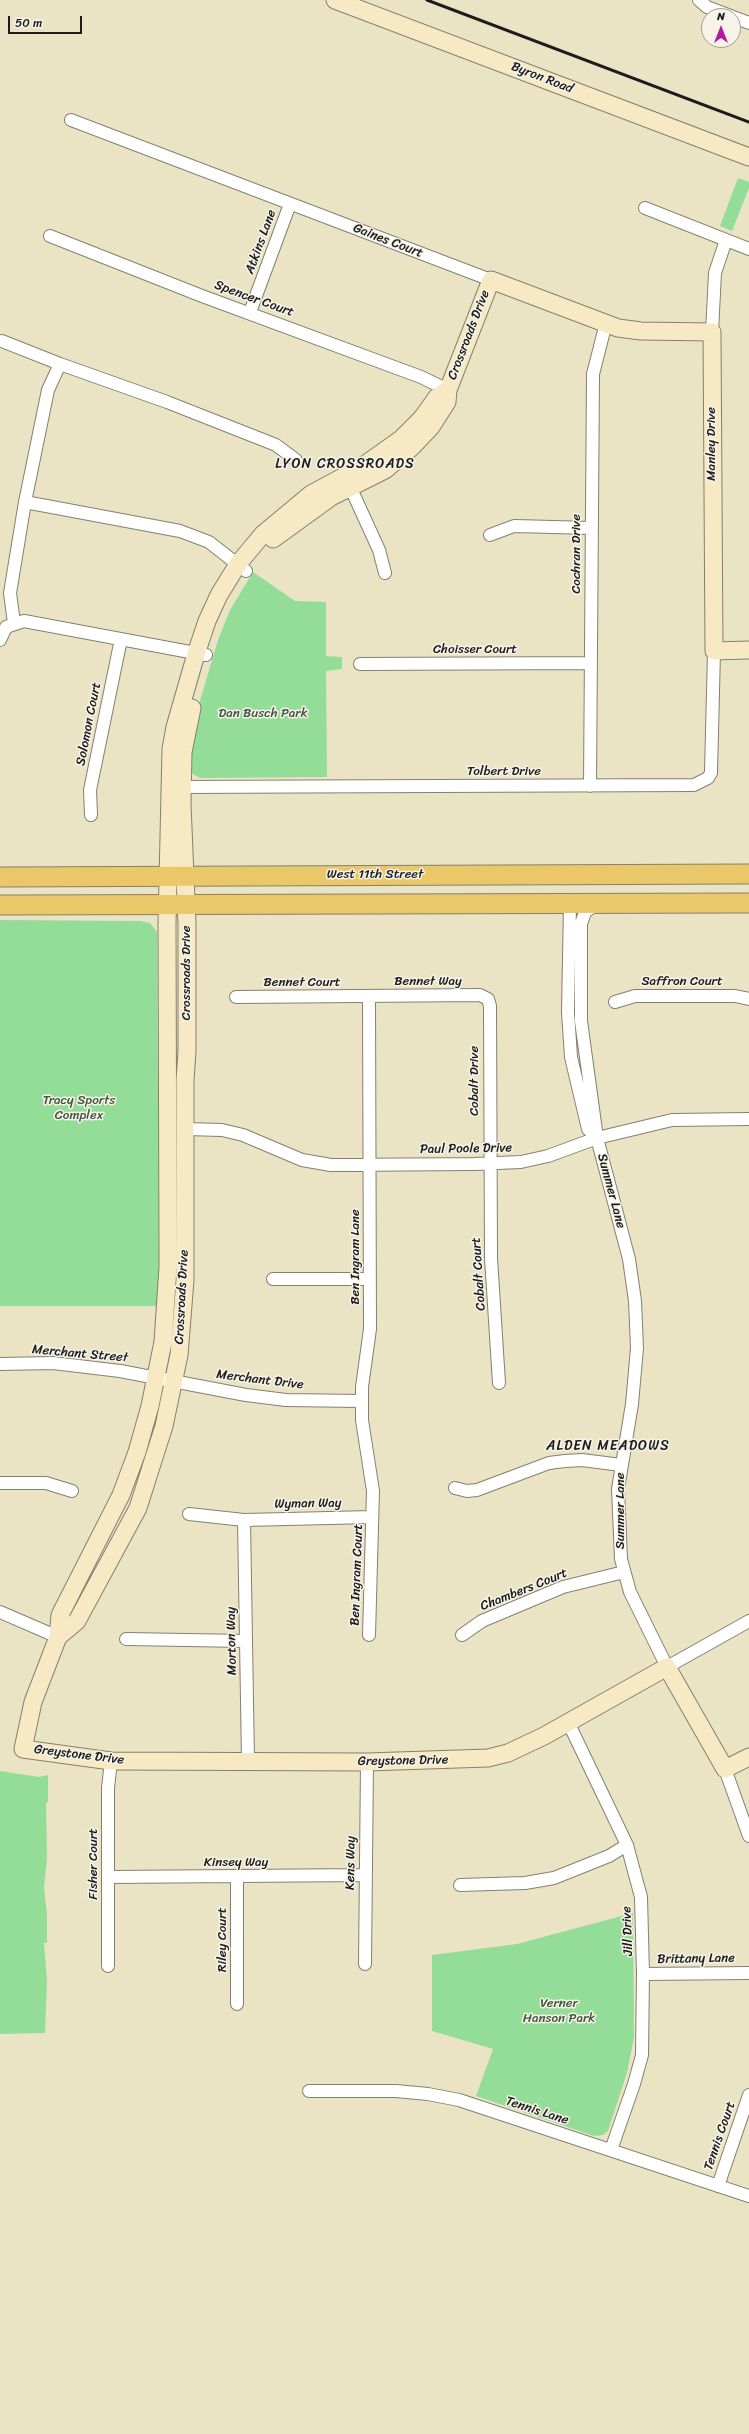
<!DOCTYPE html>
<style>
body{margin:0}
#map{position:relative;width:749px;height:2434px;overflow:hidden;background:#eae4c5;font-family:Sriracha,sans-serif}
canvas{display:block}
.north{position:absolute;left:701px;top:8px;width:40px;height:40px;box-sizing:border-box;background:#f7f3e8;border:1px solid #9f9d96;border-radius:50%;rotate:0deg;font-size:11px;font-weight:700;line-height:16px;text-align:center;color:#1c1c1c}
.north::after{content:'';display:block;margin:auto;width:14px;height:18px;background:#b5179e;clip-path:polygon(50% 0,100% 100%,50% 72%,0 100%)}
.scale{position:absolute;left:8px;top:16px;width:74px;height:18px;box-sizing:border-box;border:2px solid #1c1c1c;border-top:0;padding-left:5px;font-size:12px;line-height:14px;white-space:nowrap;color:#1c1c1c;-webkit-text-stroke:3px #f7f3e8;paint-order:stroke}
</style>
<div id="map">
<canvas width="749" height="2434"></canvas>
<div class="north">N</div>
<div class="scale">50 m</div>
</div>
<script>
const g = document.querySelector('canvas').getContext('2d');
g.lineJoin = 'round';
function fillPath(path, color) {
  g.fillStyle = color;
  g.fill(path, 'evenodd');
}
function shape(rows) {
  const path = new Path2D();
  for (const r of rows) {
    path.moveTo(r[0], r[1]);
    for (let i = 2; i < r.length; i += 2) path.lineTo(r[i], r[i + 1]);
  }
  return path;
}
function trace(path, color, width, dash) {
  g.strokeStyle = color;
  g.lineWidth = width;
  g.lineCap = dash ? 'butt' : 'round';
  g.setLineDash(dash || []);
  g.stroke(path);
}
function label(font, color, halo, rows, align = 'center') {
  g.font = font + ' Sriracha,sans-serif';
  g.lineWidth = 3;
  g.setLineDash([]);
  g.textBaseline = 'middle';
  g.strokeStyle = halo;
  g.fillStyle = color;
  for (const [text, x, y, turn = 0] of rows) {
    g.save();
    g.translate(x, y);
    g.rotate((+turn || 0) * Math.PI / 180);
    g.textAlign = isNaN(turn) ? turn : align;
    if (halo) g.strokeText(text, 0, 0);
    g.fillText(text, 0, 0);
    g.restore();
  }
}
const green = shape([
 [738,178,749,182,749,188,732,231,720,226],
 [253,572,295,601,326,602,326,656,342,657,342,669,326,671,327,777,200,778,191,773,188,766,193,724,218,640,230,610],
 [0,920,140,921,150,923,157,932,159,1280,157,1306,0,1306],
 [0,1771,39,1777,48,1775,48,1802,46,1803,47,1859,44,1887,47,1915,47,1943,44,1943,47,1980,45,2033,0,2034],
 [633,1913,634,2037,627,2073,608,2131,603,2135,594,2136,476,2096,493,2049,432,2031,432,1955,517,1944]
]);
const street = shape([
 [699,0,707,7,731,16],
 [733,17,749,23],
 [71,120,491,280],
 [645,208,749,249],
 [50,236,202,296,421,377,448,390],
 [250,312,290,204],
 [712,332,715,273,726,240],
 [2,341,60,364],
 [347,480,379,550,385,573],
 [25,502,180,531,209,542,246,571],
 [490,535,514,526,592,528],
 [14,623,10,593,25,502,48,390,60,364,167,402,276,445,296,460],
 [0,640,6,627,24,621,206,655],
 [360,664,591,663],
 [590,786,593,374,606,323],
 [176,787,694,785,708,778,711,773,714,651],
 [91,815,90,790,121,639],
 [570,904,568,1012,571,1057,588,1129,597,1138],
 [597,904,585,912,581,924,581,1021,597,1138,629,1259,635,1301,637,1348,632,1404,618,1489,621,1559,630,1592,667,1667,749,1621],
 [369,996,370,1329,362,1387,362,1420,373,1491,369,1635],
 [236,997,480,995,488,999,490,1006,491,1258,499,1383],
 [615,1002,635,996,735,996,749,999],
 [185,1129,222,1130,243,1135,302,1160,331,1165,474,1164,521,1162,548,1156,597,1138,672,1120,749,1119],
 [273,1279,370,1279],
 [0,1364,53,1363,120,1371,246,1395,286,1400,362,1401],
 [0,1483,46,1483,72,1491],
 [455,1488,467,1491,477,1490,549,1463,565,1461,582,1460,621,1465],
 [189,1514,244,1520,372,1517],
 [244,1520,248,1761],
 [0,1612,58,1637],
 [462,1635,482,1621,563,1587,624,1572],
 [126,1639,246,1641],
 [568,1722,627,1845,641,1897,643,1974,642,2055,634,2084,611,2150],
 [725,1769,749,1836],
 [108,1877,365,1875],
 [460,1885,525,1883,554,1878,609,1856,627,1845],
 [365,1964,367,1762],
 [108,1966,108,1788,111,1761],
 [643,1974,749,1973],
 [237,2004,237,1877],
 [309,2091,396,2091,428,2094,459,2100,749,2196],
 [718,2186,749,2095]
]);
const secondary = shape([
 [335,0,749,157],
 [448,390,437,397,422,418,401,439,363,466,311,494,263,534,238,564,219,595,207,621,196,654,175,727,171,749,167,924,168,1267,163,1342,150,1406,137,1452,121,1495,60,1615,58,1637,33,1702,23,1749,111,1761,367,1762,488,1758,508,1753,544,1736,667,1667,725,1769,749,1757],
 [273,539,331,497,385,470,412,447,431,427,447,402,448,390,491,280,618,328,641,331,712,332,714,651,749,650],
 [58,1637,77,1621,138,1508,164,1426,179,1355,185,1280,185,1080,187,1051,187,924,182,804,183,752,192,708]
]);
const primary = shape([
 [0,877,749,874],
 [0,905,749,903]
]);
const rail = shape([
 [427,0,749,122]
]);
const streetNames = [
 ["Byron Road",542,78,21],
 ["Gaines Court",388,241,21],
 ["Atkins Lane",261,242,-70],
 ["Spencer Court",254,299,20],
 ["Crossroads Drive",469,335,-69],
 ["Manley Drive",712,444,-90],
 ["Cochran Drive",577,554,-90],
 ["Choisser Court",475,650],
 ["Solomon Court",89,724,-79],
 ["Tolbert Drive",504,772],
 ["West 11th Street",375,875],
 ["Crossroads Drive",187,973,-90],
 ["Bennet Way",428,982],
 ["Saffron Court",682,982],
 ["Bennet Court",302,983],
 ["Cobalt Drive",475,1081,-90],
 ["Paul Poole Drive",466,1149,-1],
 ["Summer Lane",611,1191,75],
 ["Ben Ingram Lane",356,1257,-90],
 ["Cobalt Court",479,1274,-94],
 ["Crossroads Drive",182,1297,-87],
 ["Merchant Street",80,1354,5],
 ["Merchant Drive",260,1380,7],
 ["Wyman Way",308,1504,-1],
 ["Summer Lane",621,1511,-90],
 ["Ben Ingram Court",357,1575,-88],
 ["Chambers Court",524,1590,-22],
 ["Morton Way",232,1641,-91],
 ["Greystone Drive",79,1755,7],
 ["Greystone Drive",403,1761,-1],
 ["Kinsey Way",236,1863],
 ["Kens Way",351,1863,-89],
 ["Fisher Court",94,1864,-90],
 ["Jill Drive",628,1931,-92],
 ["Riley Court",223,1940,-90],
 ["Brittany Lane",696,1959,-1],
 ["Tennis Lane",537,2111,18],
 ["Tennis Court",720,2136,-71]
];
const parkNames = [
 ["Dan Busch Park",263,714],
 ["Tracy Sports",79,1101],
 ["Complex",79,1116],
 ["Verner",559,2004],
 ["Hanson Park",559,2019]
];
const neighbourhoodNames = [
 ["LYON CROSSROADS",345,464],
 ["ALDEN MEADOWS",608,1446]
];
fillPath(green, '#93dd98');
trace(street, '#838070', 14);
trace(secondary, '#838070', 19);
trace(primary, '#838070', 21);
trace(street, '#fff', 12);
trace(secondary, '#f7e9c3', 17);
trace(primary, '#eac769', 19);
trace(rail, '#1c1c1c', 3);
label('13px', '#1c1c1c', '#f7f3e8', streetNames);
label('13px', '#405641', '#f7f3e8', parkNames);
g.letterSpacing = '1px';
label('14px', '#1c1c1c', '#f7f3e8', neighbourhoodNames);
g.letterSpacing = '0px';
</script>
